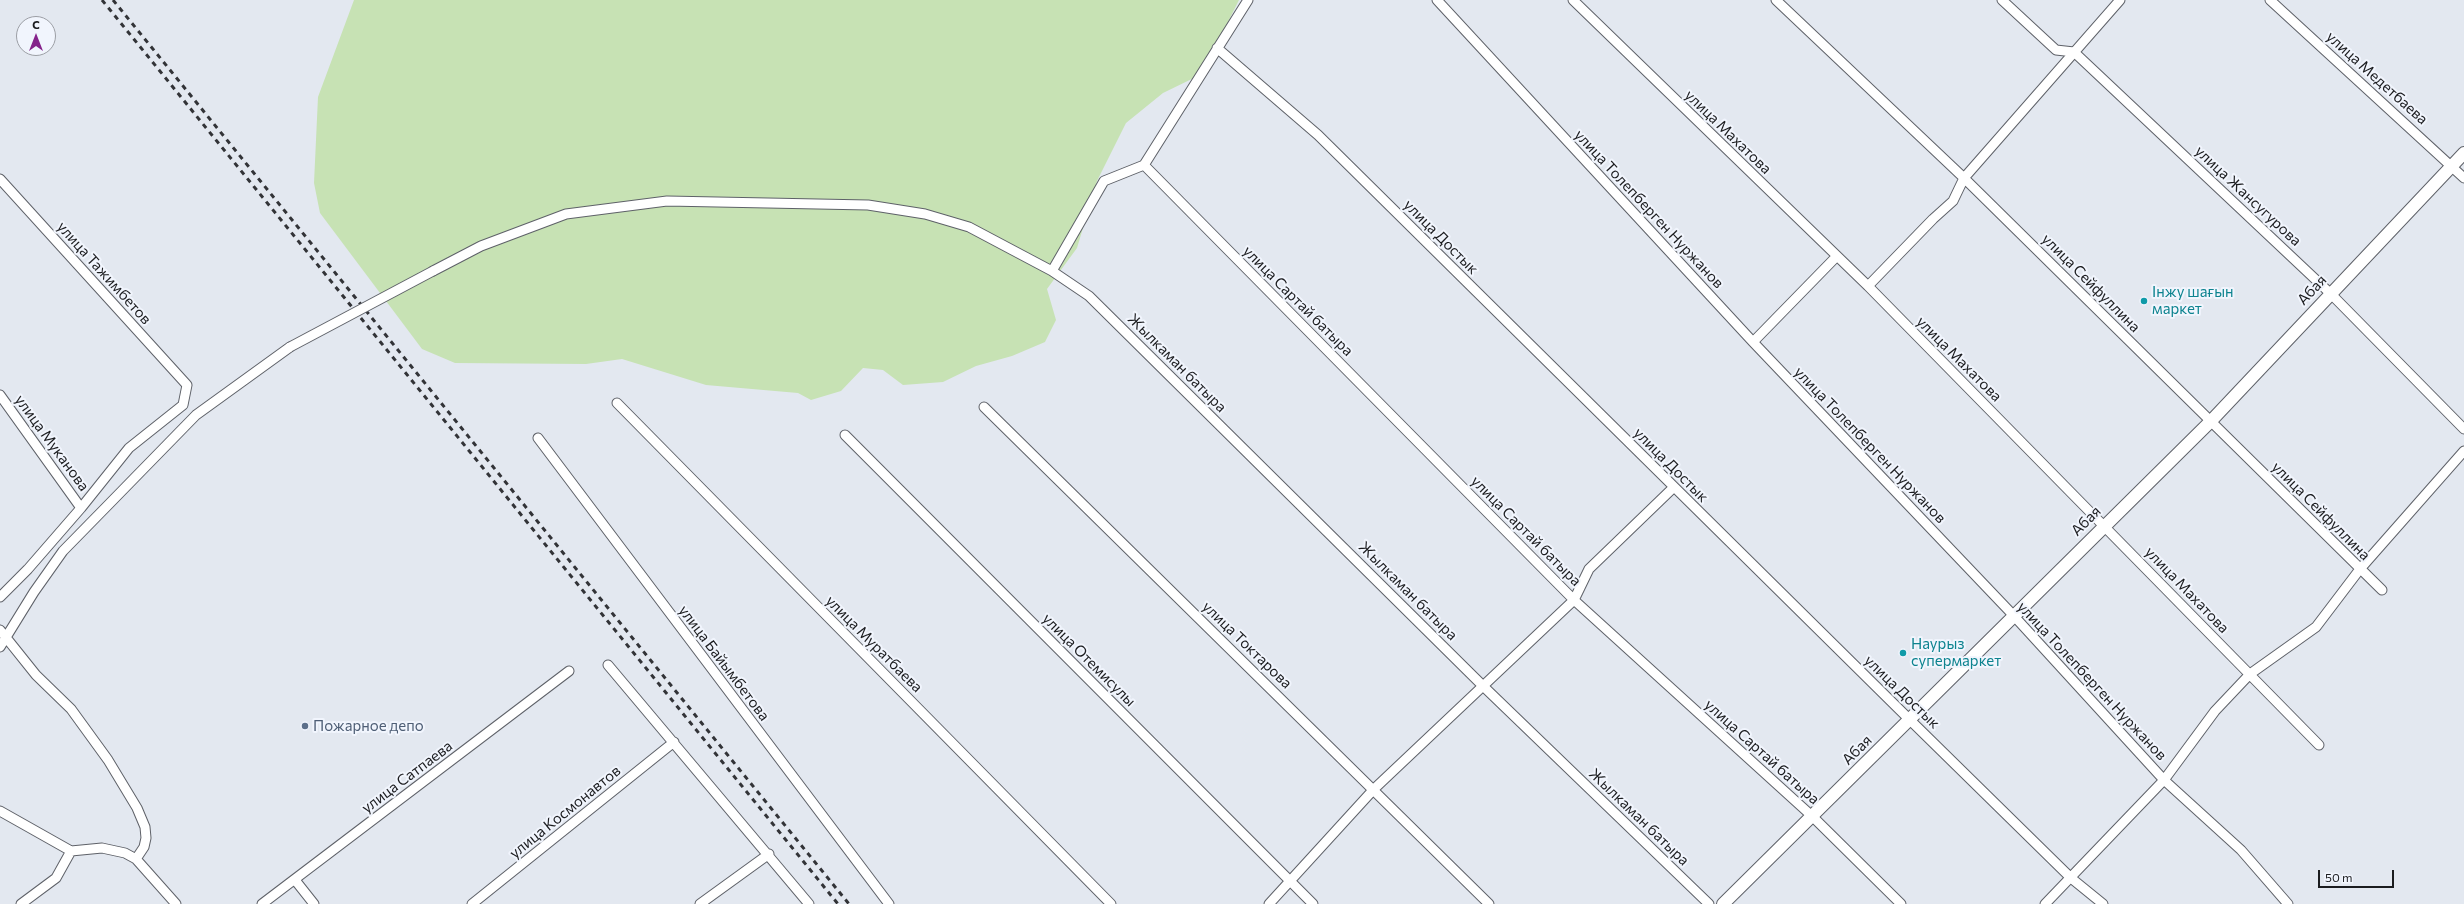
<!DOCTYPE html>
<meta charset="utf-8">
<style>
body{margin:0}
#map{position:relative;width:2464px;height:904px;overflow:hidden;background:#e3e8f0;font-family:Commissioner,sans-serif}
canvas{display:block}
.north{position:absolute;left:16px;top:16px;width:40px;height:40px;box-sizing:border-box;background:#f1f5fd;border:1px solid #9b9ea4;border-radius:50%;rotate:0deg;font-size:11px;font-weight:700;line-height:16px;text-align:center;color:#1b1c1f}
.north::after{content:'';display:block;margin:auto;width:14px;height:18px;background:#85228b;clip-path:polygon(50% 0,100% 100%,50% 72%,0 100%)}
.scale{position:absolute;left:2318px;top:870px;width:76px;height:18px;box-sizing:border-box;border:2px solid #1b1c1f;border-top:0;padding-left:5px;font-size:12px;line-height:14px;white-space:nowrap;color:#1b1c1f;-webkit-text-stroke:3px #f1f5fd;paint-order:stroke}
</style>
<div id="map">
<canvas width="2464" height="904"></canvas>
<div class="north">С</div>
<div class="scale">50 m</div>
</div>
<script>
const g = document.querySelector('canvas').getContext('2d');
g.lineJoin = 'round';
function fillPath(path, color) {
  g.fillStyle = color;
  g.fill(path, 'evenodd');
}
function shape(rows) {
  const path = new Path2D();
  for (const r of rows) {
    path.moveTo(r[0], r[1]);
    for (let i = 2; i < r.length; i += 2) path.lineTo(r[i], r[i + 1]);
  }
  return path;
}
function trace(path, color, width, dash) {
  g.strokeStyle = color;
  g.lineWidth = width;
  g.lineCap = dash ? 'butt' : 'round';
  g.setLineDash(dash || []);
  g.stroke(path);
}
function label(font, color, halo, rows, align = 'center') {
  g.font = font + ' Commissioner,sans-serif';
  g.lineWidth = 4;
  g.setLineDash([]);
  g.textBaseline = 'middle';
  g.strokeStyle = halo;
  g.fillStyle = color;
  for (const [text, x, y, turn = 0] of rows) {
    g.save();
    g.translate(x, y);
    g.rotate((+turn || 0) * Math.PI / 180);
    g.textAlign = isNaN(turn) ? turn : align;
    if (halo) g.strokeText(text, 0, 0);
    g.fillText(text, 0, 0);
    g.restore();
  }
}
const green = shape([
 [354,0,1239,0,1202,74,1163,93,1126,123,1097,181,1077,248,1047,289,1056,320,1045,342,1012,356,976,366,943,382,903,385,883,370,863,368,841,391,811,400,798,393,706,385,622,359,586,364,455,363,422,349,320,213,314,183,318,97]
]);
const street = shape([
 [1248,0,1144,165,1104,181,1052,271,1089,296,1482,685,1709,904],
 [1437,0,1753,342,2014,616,2164,780,2241,850,2288,904],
 [1573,0,1868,286,2319,745],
 [1776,0,1964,178,2382,590],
 [2002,0,2056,50,2074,52,2331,294,2464,429],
 [2270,0,2464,178],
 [1217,48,1318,135,1910,720,2071,878,2103,904],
 [1144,165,1574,600,1813,817,1901,904],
 [0,179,187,385,183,405,129,448,81,508,28,569,0,597],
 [433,271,481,246,566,214,667,201,868,205,925,214,969,227,1052,271],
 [1868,286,1933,219,1953,201,1964,178,2120,0],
 [1753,342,1836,257],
 [0,395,81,508],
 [617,403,1111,904],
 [984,407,1489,904],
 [845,435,1313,904],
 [538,438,889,904],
 [0,630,36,675,71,709,108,760,137,808,145,827,146,838,144,847,136,859],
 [0,647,34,592,63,551,112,501,196,415,290,347],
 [608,665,809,904],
 [0,811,71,851,102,848,125,853,136,859,176,904],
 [295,880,314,904],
 [21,904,56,878,71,851],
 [262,904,569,671],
 [472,904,674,742],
 [700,904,769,854],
 [1269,904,1374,789,1574,600,1589,569,1674,487],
 [2045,904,2164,780,2215,711,2250,674,2316,627,2360,569,2464,451]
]);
const secondary = shape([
 [1723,904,2211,421,2464,153]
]);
const rail = shape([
 [102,0,838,904],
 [113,0,849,904]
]);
const streetBridge = shape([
 [290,347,433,271]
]);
const markers = [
 [2144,301,4,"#0f9aa8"],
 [1903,653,4,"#0f9aa8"],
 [305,726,4,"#5c6f8a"]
];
const streetNames = [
 ["улица Медетбаева",2377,78,42],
 ["улица Махатова",1728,132,44],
 ["улица Жансугурова",2248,196,43],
 ["улица Толепберген Нуржанов",1649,209,47],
 ["улица Достык",1441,237,45],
 ["улица Тажимбетов",104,273,48],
 ["улица Сейфуллина",2091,283,45],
 ["Абая",2312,290,-47],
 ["улица Сартай батыра",1298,301,45],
 ["улица Махатова",1959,359,45],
 ["Жылкаман батыра",1177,363,45],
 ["улица Муканова",52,443,54],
 ["улица Толепберген Нуржанов",1870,445,46],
 ["улица Достык",1671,465,45],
 ["улица Сейфуллина",2321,511,45],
 ["Абая",2086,521,-45],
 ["улица Сартай батыра",1526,531,45],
 ["улица Махатова",2187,590,46],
 ["Жылкаман батыра",1408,591,45],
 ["улица Муратбаева",874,644,45],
 ["улица Токтарова",1247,645,44],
 ["улица Отемисулы",1089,660,45],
 ["улица Байымбетова",724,663,53],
 ["улица Толепберген Нуржанов",2092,681,47],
 ["улица Достык",1902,692,44],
 ["Абая",1857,750,-45],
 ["улица Сартай батыра",1762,752,42],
 ["улица Сатпаева",407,777,-37],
 ["улица Космонавтов",565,812,-39],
 ["Жылкаман батыра",1639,817,44]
];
const cultureNames = [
 ["Інжу шағын",2152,292],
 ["маркет",2152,309],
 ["Наурыз",1911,644],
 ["супермаркет",1911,661]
];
const serviceNames = [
 ["Пожарное депо",313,726]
];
fillPath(green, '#c7e2b4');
trace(street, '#5e6168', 11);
trace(secondary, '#5e6168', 14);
trace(street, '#fff', 9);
trace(secondary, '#fff', 12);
trace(rail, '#323337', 3, [5, 5]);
trace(streetBridge, '#5e6168', 11, []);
trace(streetBridge, '#fff', 9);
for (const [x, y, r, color] of markers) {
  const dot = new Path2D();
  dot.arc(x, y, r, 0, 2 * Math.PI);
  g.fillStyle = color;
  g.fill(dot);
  trace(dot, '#f1f5fd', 1.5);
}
label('15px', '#1b1c1f', '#f1f5fd', streetNames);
label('15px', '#0d838f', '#f1f5fd', cultureNames, 'left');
label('15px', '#4e5e75', '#f1f5fd', serviceNames, 'left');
</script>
